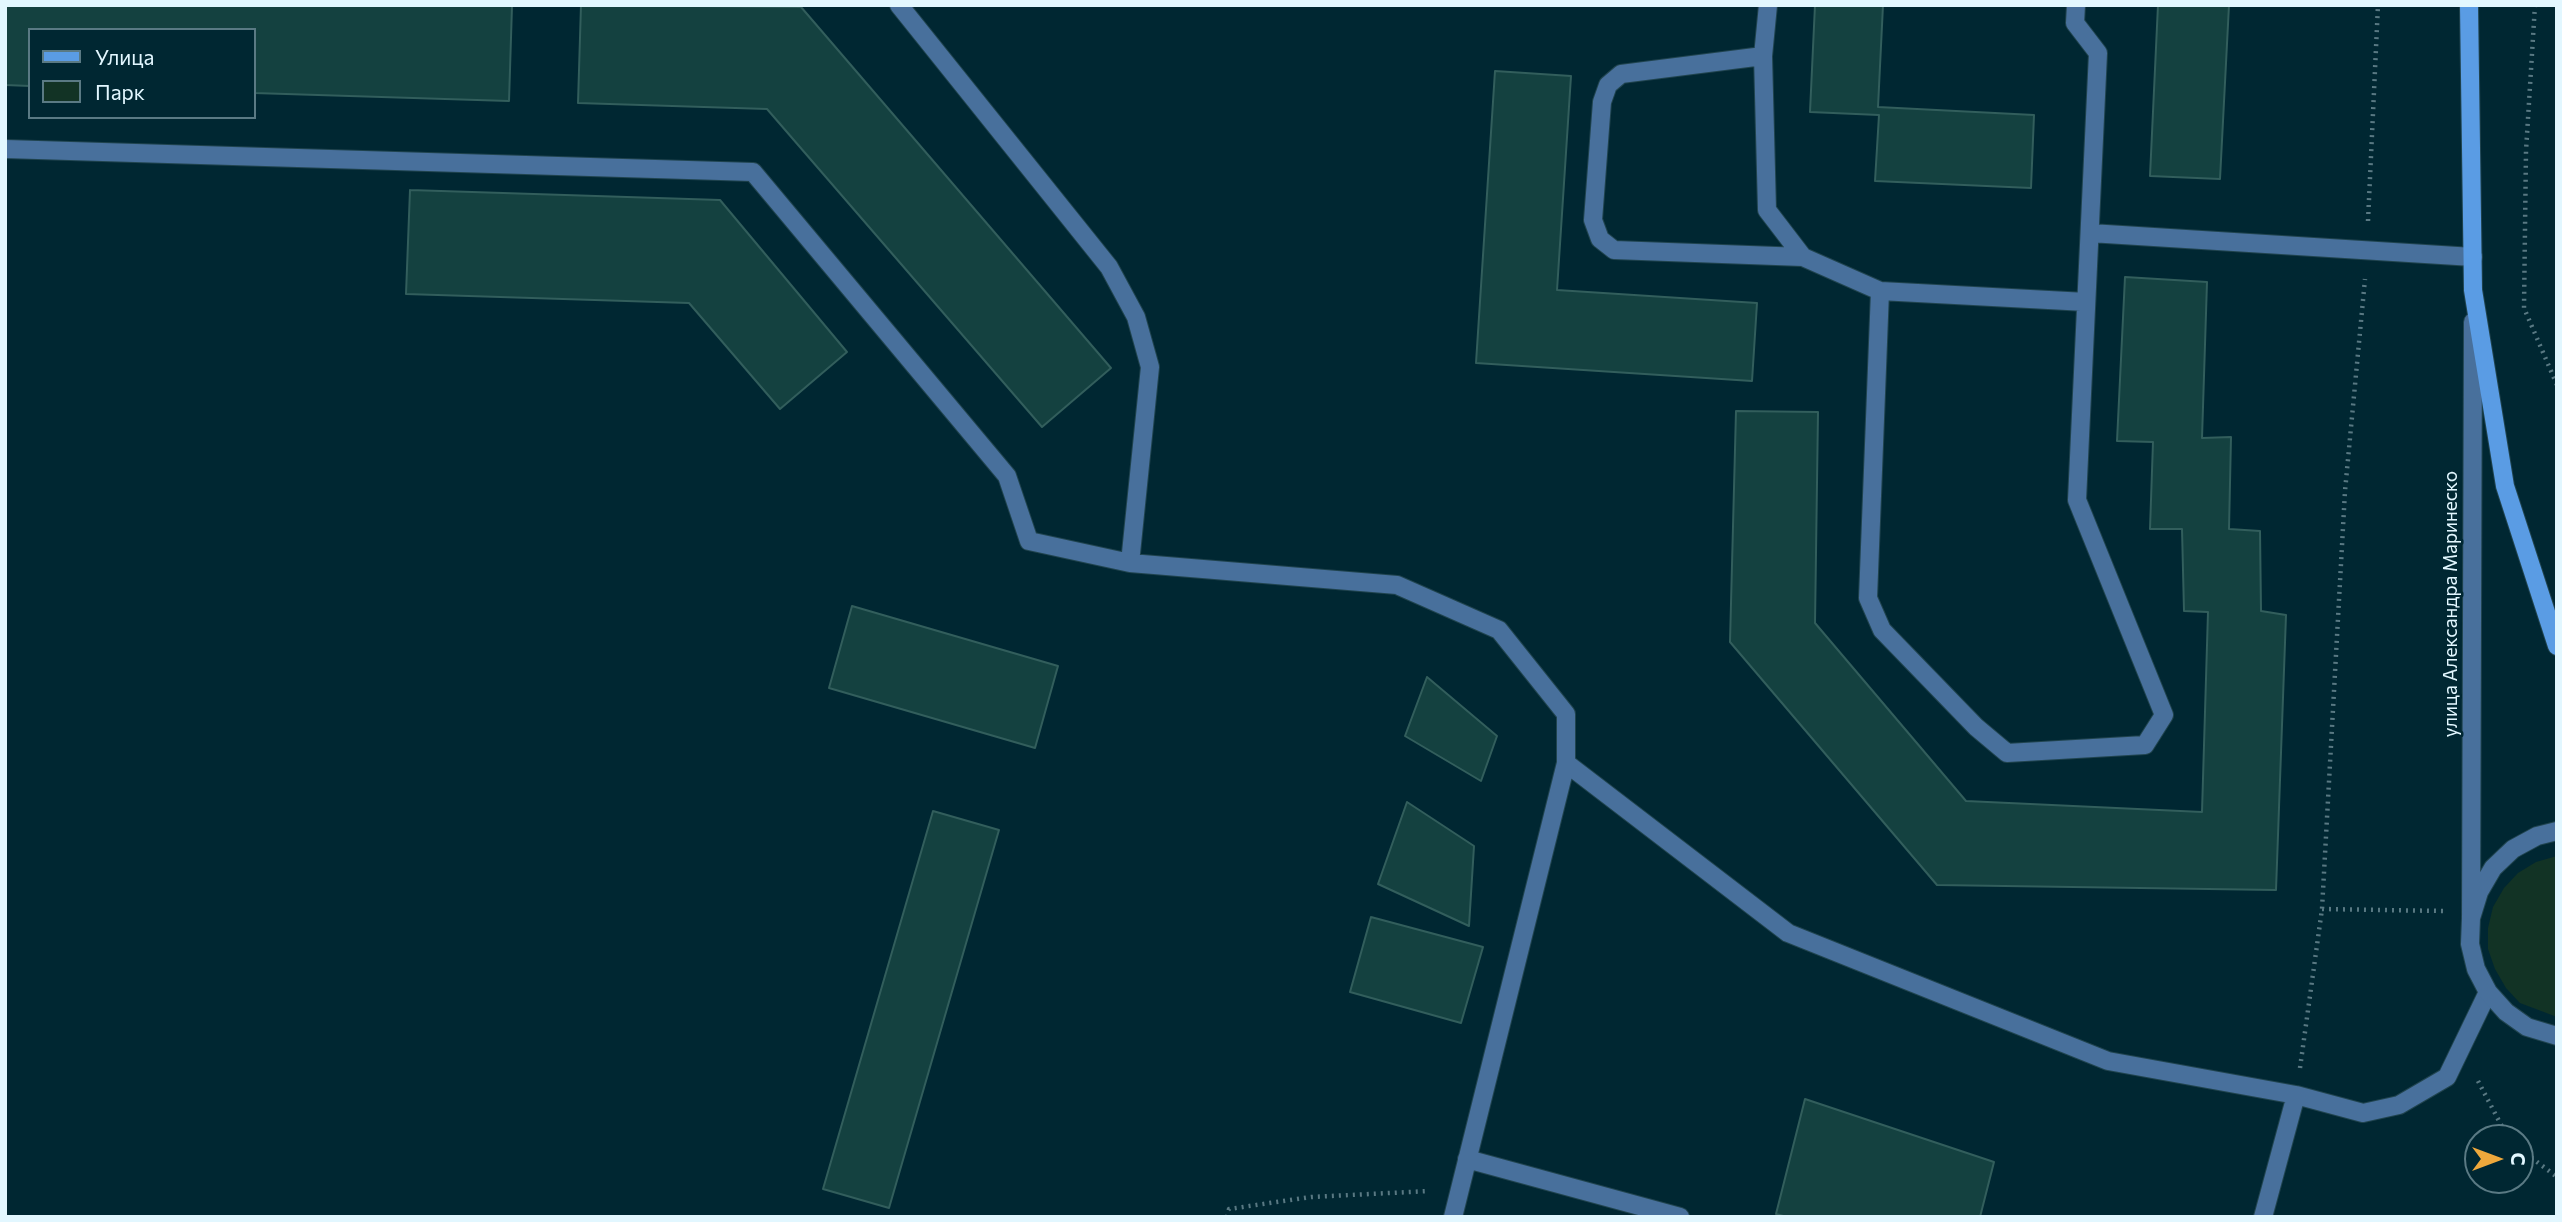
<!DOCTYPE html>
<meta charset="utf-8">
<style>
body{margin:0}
#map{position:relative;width:2562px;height:1222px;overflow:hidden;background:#002732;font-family:Commissioner,sans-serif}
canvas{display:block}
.frame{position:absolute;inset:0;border:7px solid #e2f7ff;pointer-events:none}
.legend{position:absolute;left:28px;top:28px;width:228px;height:91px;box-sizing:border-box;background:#002732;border:2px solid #5a7a84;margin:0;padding:9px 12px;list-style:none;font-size:21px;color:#e2f7ff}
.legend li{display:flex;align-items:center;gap:14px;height:35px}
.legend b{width:35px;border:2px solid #5a7a84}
.north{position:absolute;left:2464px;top:1124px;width:70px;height:70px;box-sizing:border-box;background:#002732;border:2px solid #5a7a84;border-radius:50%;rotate:90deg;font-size:19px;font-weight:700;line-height:28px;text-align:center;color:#e2f7ff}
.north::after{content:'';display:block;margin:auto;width:24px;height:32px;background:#eea83c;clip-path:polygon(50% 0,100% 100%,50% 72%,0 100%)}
</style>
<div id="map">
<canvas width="2562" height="1222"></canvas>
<div class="frame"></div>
<ul class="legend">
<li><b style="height:9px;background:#5a9ce4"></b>Улица</li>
<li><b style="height:19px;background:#123325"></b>Парк</li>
</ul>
<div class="north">С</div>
</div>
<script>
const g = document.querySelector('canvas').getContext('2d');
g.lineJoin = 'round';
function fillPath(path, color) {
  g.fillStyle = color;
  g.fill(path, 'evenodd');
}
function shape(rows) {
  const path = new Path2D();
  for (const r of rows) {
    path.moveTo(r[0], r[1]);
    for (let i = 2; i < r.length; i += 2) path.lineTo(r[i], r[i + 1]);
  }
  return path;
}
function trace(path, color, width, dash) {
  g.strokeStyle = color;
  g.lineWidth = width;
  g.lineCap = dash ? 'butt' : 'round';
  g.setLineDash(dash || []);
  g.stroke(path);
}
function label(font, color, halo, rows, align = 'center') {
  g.font = font + ' Commissioner,sans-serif';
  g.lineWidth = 5;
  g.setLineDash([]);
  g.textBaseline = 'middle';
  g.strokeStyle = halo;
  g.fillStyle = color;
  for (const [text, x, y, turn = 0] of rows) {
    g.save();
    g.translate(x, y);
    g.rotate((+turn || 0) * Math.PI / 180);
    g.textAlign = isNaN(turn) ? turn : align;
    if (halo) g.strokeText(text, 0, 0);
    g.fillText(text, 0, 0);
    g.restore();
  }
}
const green = shape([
 [2557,856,2557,1017,2520,1003,2506,988,2495,969,2488,949,2488,928,2493,907,2504,888,2518,873,2536,862]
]);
const building = shape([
 [5,5,512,6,509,101,254,93,254,30,30,30,30,86,5,85,5,5],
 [581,5,801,7,1111,368,1042,427,767,109,578,103,581,5],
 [1815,5,1883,5,1878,107,2034,115,2031,188,1875,181,1879,115,1810,112,1815,5],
 [2158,5,2229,5,2220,179,2150,176,2158,5],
 [1495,71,1571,76,1557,290,1757,303,1752,381,1476,363,1495,71],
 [410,190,720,200,847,352,780,409,689,303,406,294,410,190],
 [2125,277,2207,282,2202,438,2231,437,2229,529,2260,531,2261,611,2286,615,2276,890,1937,885,1730,642,1736,411,1818,412,1815,623,1966,801,2202,812,2208,612,2184,611,2182,529,2150,529,2153,442,2117,441,2125,277],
 [852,606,1058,666,1035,748,829,688,852,606],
 [1427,677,1497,736,1481,781,1405,736,1427,677],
 [1407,802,1474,846,1469,926,1378,884,1407,802],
 [933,811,999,830,889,1208,823,1189,933,811],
 [1371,917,1483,947,1461,1023,1350,992,1371,917],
 [1805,1099,1994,1162,1980,1217,1787,1217,1776,1214,1805,1099]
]);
const path = shape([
 [2535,5,2526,151,2524,308,2557,385],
 [2368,221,2378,5],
 [2322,909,2444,911],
 [2300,1068,2322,909,2345,491,2365,279],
 [2478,1081,2508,1138],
 [2520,1149,2557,1177],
 [1227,1217,1229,1209,1311,1197,1429,1191]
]);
const service = shape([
 [899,5,1109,267,1136,317,1150,367,1130,563],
 [1768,5,1763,56,1767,210,1803,257],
 [1763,56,1621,74,1608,85,1602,102,1593,220,1600,239,1614,250,1803,257,1880,291,1868,598,1882,630,1976,727,2007,753,2145,745,2164,715,2077,500,2098,53,2075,23,2076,5],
 [5,149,753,172,1007,476,1029,541,1130,563,1397,585,1499,630,1566,714,1566,763,1453,1217],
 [2090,233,2473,257],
 [1880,291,2086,302],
 [1566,763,1788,933,2108,1061,2296,1095,2363,1113,2399,1105,2447,1077,2488,992],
 [1467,1159,1680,1217],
 [2263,1217,2296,1095]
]);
const tertiary = shape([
 [2557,831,2537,836,2513,849,2493,868,2479,892,2471,918,2470,944,2476,969,2488,992,2506,1012,2527,1027,2557,1036],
 [2471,918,2473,322]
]);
const secondary = shape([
 [2469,5,2473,290,2505,486,2557,646]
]);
const streetNames = [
 ["улица Александра Маринеско",2451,604,-90]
];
fillPath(green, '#123325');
fillPath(building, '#144140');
trace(building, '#325e5c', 2);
trace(service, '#20444f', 20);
trace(tertiary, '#20444f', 20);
trace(secondary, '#20444f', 20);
trace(path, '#597983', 4.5, [2, 5]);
trace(service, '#48709c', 18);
trace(tertiary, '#48709c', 18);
trace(secondary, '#5a9ce4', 18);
label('19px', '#e2f7ff', '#002732', streetNames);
</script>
